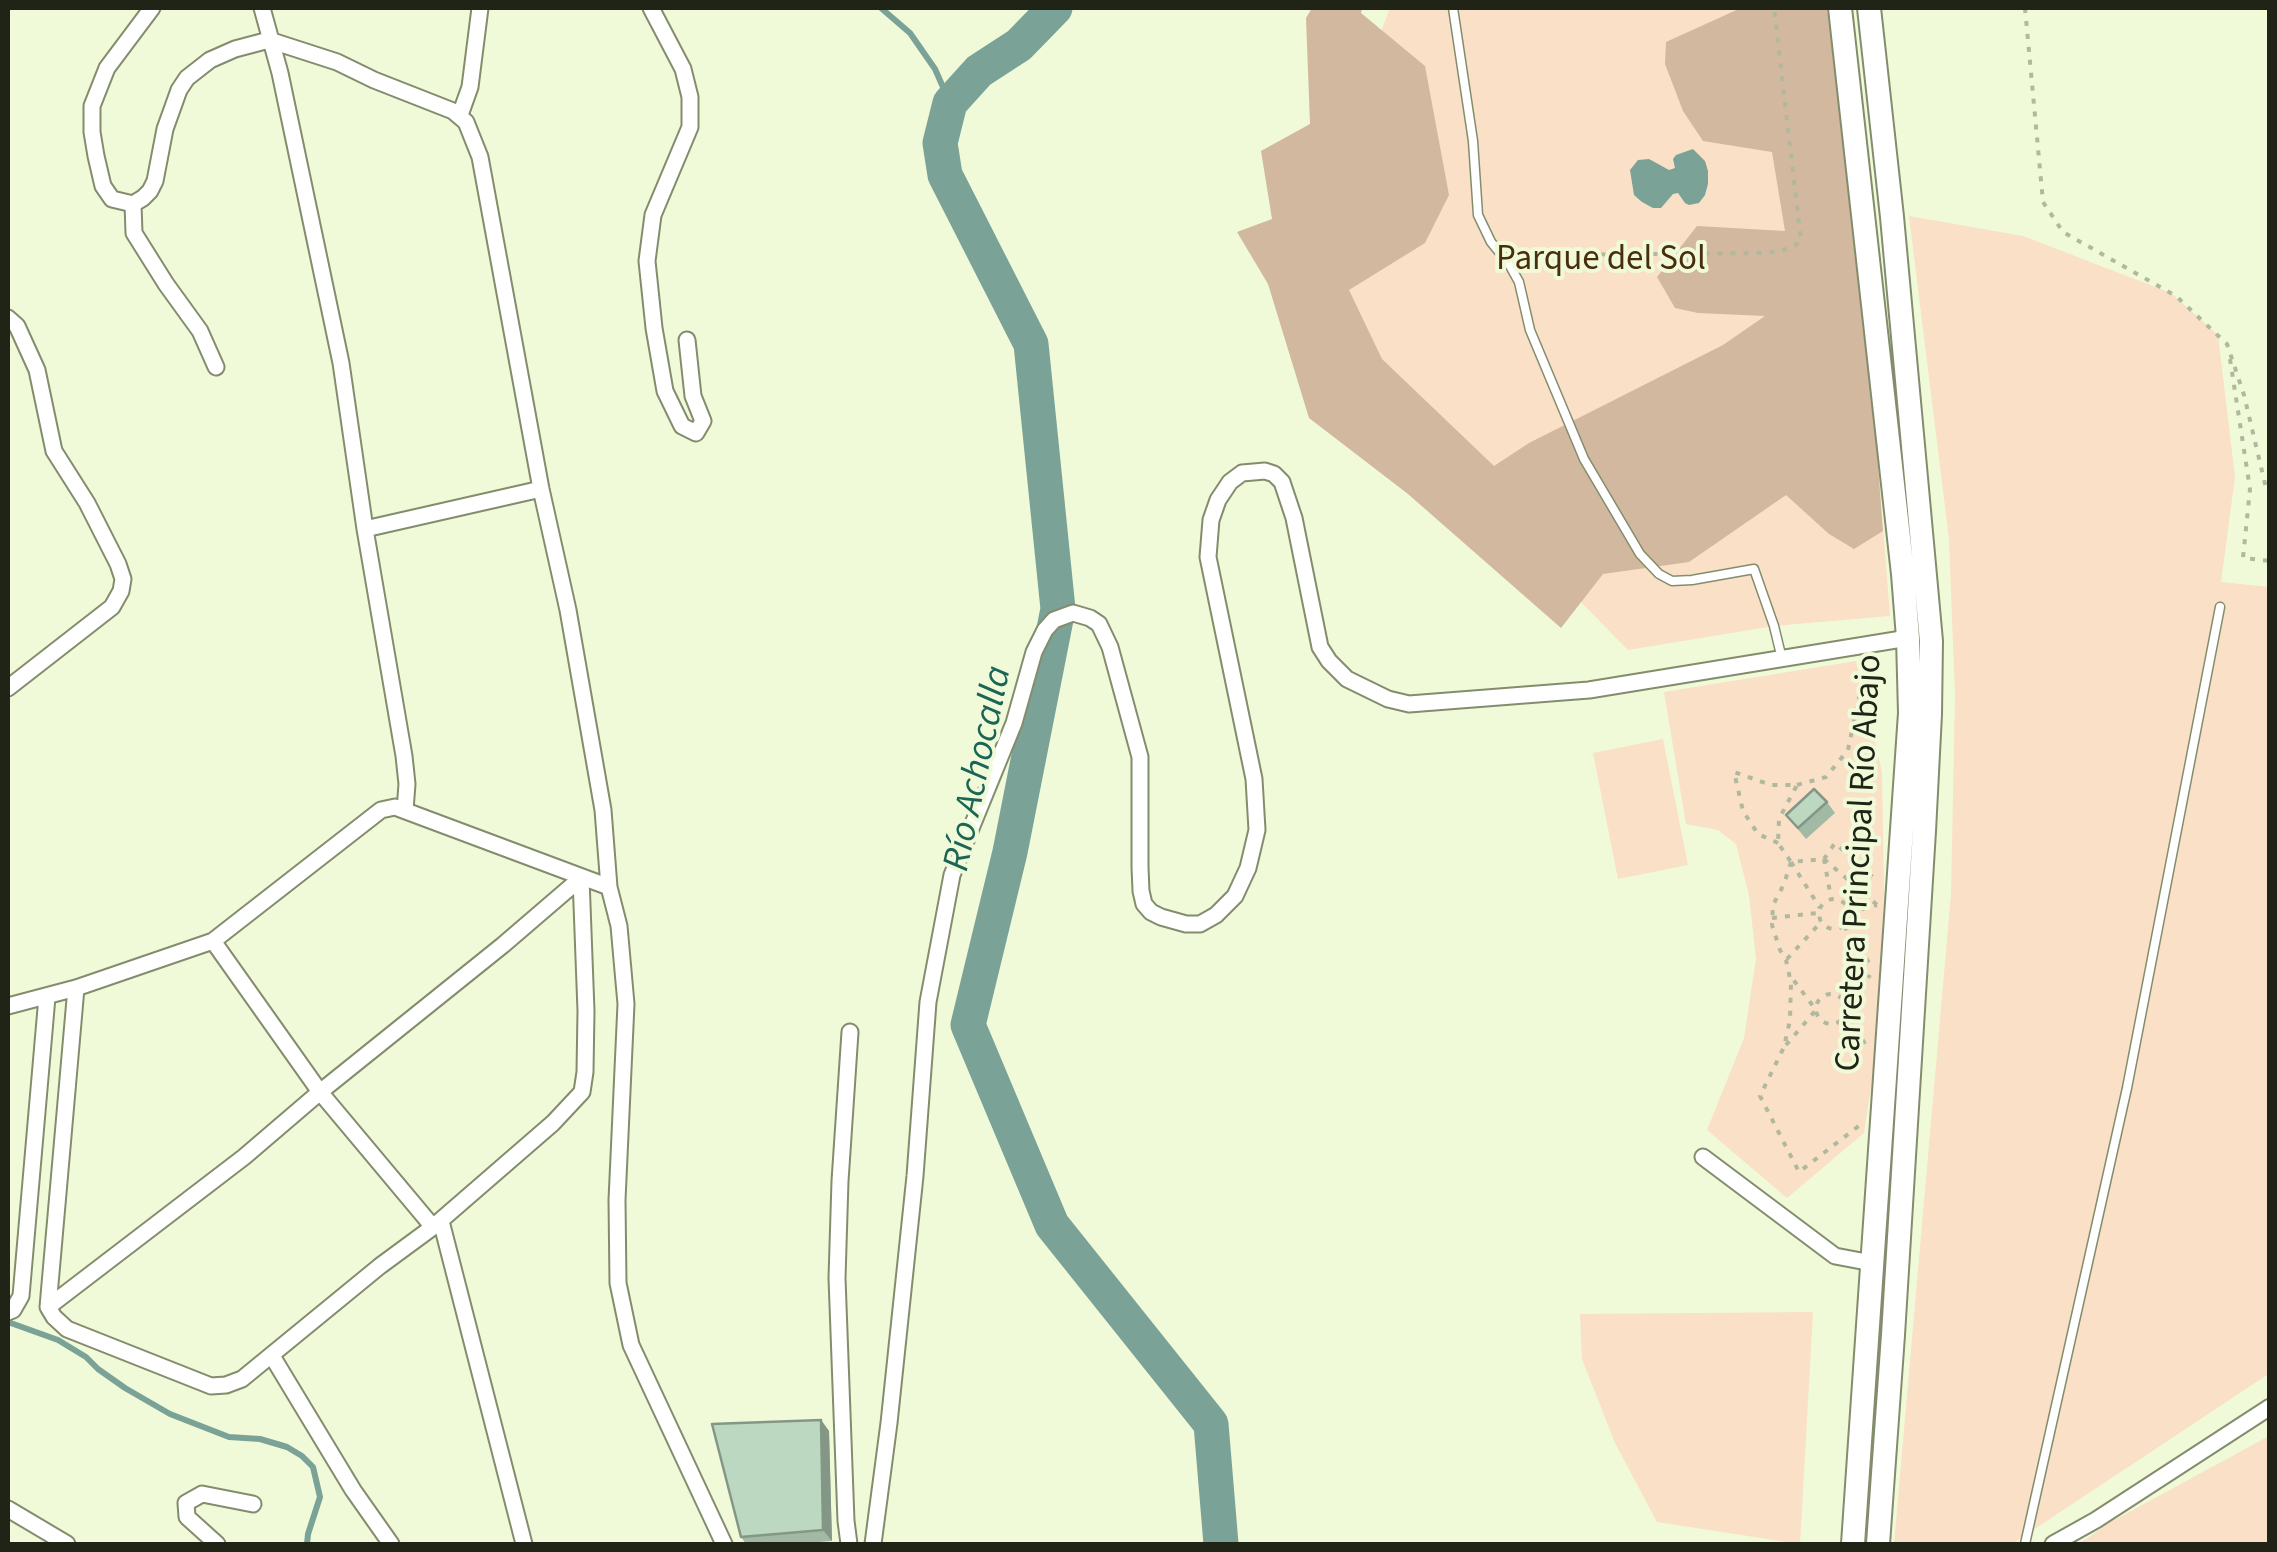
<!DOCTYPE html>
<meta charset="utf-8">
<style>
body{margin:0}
#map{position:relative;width:2277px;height:1552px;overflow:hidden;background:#f0fad9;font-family:"Source Sans 3",sans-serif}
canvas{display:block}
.frame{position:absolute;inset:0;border:10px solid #202417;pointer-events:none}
</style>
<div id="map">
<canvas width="2277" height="1552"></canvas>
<div class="frame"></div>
</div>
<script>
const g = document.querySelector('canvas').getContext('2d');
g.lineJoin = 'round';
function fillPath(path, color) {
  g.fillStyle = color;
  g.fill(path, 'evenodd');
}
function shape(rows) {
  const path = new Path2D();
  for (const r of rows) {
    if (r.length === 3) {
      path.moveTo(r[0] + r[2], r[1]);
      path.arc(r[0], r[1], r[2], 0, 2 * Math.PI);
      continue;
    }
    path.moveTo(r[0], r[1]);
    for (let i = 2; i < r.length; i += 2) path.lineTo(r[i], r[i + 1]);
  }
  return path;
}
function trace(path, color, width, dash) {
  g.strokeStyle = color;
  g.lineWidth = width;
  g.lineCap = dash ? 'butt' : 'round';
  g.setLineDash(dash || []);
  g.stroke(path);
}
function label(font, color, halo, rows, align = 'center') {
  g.font = font + ' "Source Sans 3",sans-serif';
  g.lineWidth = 8;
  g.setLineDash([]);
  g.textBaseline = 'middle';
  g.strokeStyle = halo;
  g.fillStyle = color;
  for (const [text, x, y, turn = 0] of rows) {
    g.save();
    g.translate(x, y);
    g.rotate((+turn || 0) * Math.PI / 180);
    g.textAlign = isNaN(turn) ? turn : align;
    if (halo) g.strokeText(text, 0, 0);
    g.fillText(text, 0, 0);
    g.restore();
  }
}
const green = shape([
 [1390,8,1827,8,1868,336,1890,616,1774,626,1628,650,1268,284,1374,50],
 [1909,216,2023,236,2171,293,2218,335,2235,477,2221,582,2270,587,2270,1373,2012,1544,1894,1544,1951,894,1955,696,1949,539],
 [1856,661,1882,772,1884,892,1877,1047,1864,1133,1787,1198,1707,1130,1744,1038,1756,959,1749,895,1736,844,1718,830,1686,824,1664,692],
 [1663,739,1688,865,1618,879,1593,753],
 [1813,1312,1800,1544,1657,1522,1615,1443,1582,1359,1580,1314],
 [2269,1436,2269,1544,2079,1544,2107,1524]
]);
const forest = shape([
 [1312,8,1362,8,1361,13,1425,66,1449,195,1425,243,1349,290,1382,359,1494,466,1529,443,1723,345,1765,316,1698,313,1675,308,1657,277,1697,226,1785,231,1772,152,1703,141,1683,111,1665,64,1666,42,1741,8,1827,8,1868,335,1883,531,1854,549,1829,534,1786,495,1689,562,1603,574,1561,628,1408,494,1309,418,1268,284,1237,232,1272,219,1261,151,1310,124,1306,18]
]);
const water = shape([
 [1693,149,1705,161,1708,171,1708,184,1705,195,1699,203,1689,205,1685,203,1678,193,1673,194,1661,208,1653,208,1642,202,1634,195,1630,170,1638,160,1649,159,1669,170,1675,168,1673,159,1676,155]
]);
const stream = shape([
 [881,8,910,33,935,69,950,103],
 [8,1322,58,1340,86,1357,98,1369,125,1388,170,1414,229,1437,260,1439,287,1447,302,1456,313,1467,320,1497,308,1534,307,1544]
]);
const river = shape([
 [1055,8,1019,45,979,71,950,103,940,143,945,175,1031,344,1058,609,1010,852,968,1025,1052,1225,1211,1424,1221,1544]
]);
const path = shape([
 [2025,8,2043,202,2063,232,2176,296,2227,344,2244,395,2266,488,2270,485],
 [1523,259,1538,255,1768,253,1791,248,1801,241,1774,8],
 [2230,359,2250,489,2243,558,2270,561],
 [1797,785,1826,777,1848,750,1861,688,1888,683],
 [1778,843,1758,834,1743,811,1734,772,1771,785,1797,785,1779,819,1778,843,1791,862,1824,859,1835,843,1878,882],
 [1824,859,1877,905],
 [1824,859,1831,898],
 [1791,862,1784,884,1773,905,1772,925,1780,950,1786,960,1791,983,1790,1020,1784,1047,1760,1096,1799,1172,1860,1125],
 [1791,862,1820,908],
 [1834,914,15],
 [1849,913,1877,905],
 [1772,918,1817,913],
 [1844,926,1872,967],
 [1787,959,1821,922],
 [1831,1009,15],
 [1865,1044,1846,1011,1870,975],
 [1786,1045,1816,1010,1792,978]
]);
const lane = shape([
 [1453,8,1473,141,1478,215,1491,242,1509,264,1519,282,1530,330,1584,459,1640,554,1659,574,1672,581,1692,580,1754,569,1774,626,1782,659],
 [2025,1544,2127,1088,2220,607]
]);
const street = shape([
 [152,8,107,68,92,106,92,132,96,156,103,186,112,199,133,204,143,198,150,191,155,181,165,129,179,90,187,78,210,60,235,49,269,40,337,62,374,80,453,111,466,122,480,157,541,489,568,610,603,810,609,887,619,926,626,1004,617,1200,618,1283,631,1345,724,1544],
 [262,8,280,73,341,363,365,529,404,756,407,784,405,810],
 [651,8,683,69,690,97,690,127,653,215,647,261,654,328,665,391,682,426,696,433,703,421,693,396,687,340],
 [460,115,470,87,480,8],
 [133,204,134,233,166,284,200,331,216,367],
 [8,318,17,326,37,370,54,451,87,503,118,564,123,579,121,591,112,607,8,688],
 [365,529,541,489],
 [213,941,320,1092,433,1227],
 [76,988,48,1307,54,1317,67,1329,211,1386,226,1385,242,1379,380,1266,433,1227,553,1123,582,1092,585,1072,586,1011,581,878],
 [8,1006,76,988,213,941,381,810,395,807,609,887],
 [1703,1157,1835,1256,1872,1263],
 [441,1221,524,1544],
 [48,1307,244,1157,320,1092,503,945,581,878],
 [8,1312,13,1310,21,1296,47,997],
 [272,1356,353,1490,391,1544],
 [8,1509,67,1544],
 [217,1544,187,1517,186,1503,202,1494,253,1504],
 [849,1544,846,1521,837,1278,840,1181,850,1032],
 [873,1544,889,1423,915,1176,928,1002,952,875,1014,723,1034,652,1045,630,1054,620,1073,613,1090,618,1099,624,1110,647,1140,757,1140,867,1141,891,1144,904,1151,912,1161,917,1186,924,1200,924,1216,915,1235,896,1248,868,1257,830,1254,779,1208,557,1211,520,1218,500,1230,482,1242,473,1265,471,1274,474,1282,482,1294,518,1320,647,1329,661,1347,679,1388,699,1409,704,1589,690,1908,638],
 [2053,1544,2096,1520,2270,1407]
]);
const secondary = shape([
 [1840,8,1903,574,1908,638,1910,713,1853,1544],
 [1869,8,1892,217,1931,641,1930,714,1924,831,1893,1335,1878,1544]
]);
const wall = shape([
 [1827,802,1835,813,1806,839,1786,815],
 [821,1420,829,1431,832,1541,794,1544,746,1544,741,1537]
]);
const shadedWall = shape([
 [821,1420,829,1431,832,1541,823,1530]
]);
const building = shape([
 [1814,789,1827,802,1798,828,1786,815,1814,789],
 [821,1420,823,1530,741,1537,712,1424,821,1420]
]);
const parkNames = [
 ["Parque del Sol",1601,261]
];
const streetNames = [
 ["Carretera Principal Río Abajo",1861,863,-87]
];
const waterNames = [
 ["Río Achocalla",980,769,-78]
];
fillPath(green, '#f9e0c7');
fillPath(forest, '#d1b89e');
fillPath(water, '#7ba297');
trace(stream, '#7ba297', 6);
trace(river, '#7ba297', 35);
trace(lane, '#838d6e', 11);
trace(street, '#838d6e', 19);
trace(secondary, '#838d6e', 26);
trace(path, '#b0b89e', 4, [5, 8]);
trace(lane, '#fff', 8);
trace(street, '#fff', 15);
trace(secondary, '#fff', 22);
fillPath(wall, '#a2baa5');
fillPath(shadedWall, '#849786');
fillPath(building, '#bcd8c0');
trace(building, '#849786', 2.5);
label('35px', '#492e0d', '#f0fad9', parkNames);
label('35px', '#202417', '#f0fad9', streetNames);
label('italic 38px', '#1a6556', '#f0fad9', waterNames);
</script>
